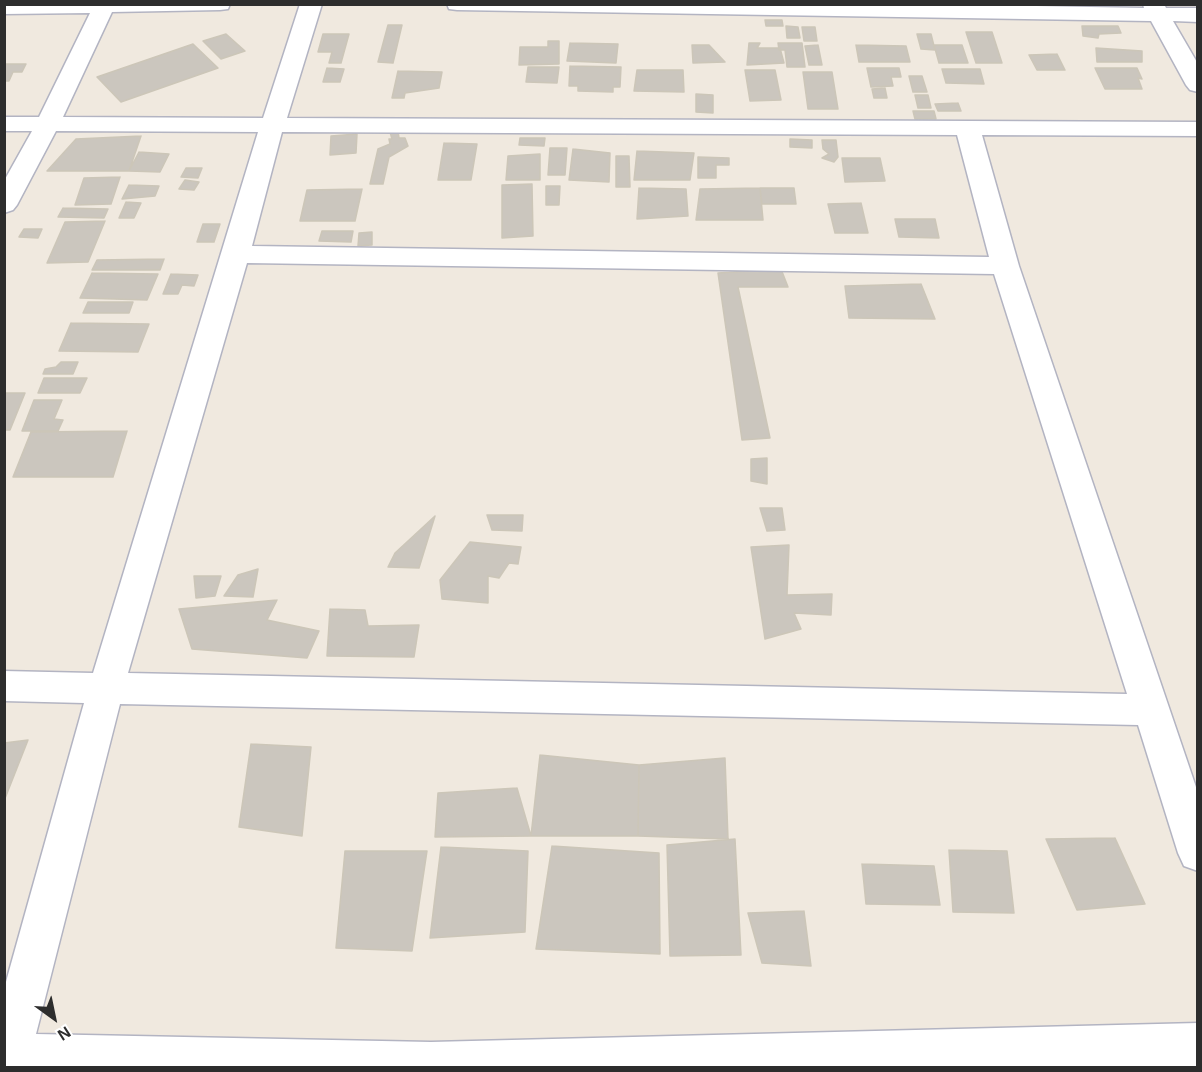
<!DOCTYPE html>
<style>
body{margin:0}
#map{position:relative;width:1202px;height:1072px;overflow:hidden;background:#f0e9df;font-family:Arial,sans-serif}
canvas{display:block}
.frame{position:absolute;inset:0;border:6px solid #2d2d2d;pointer-events:none}
.north{position:absolute;left:24px;top:988px;width:60px;height:60px;-webkit-text-stroke:4px #fff;paint-order:stroke;rotate:147deg;font-size:16px;font-weight:700;line-height:24px;text-align:center;color:#2d2d2d}
.north::after{content:'';display:block;margin:auto;width:21px;height:27px;background:#2d2d2d;clip-path:polygon(50% 0,100% 100%,50% 72%,0 100%)}
</style>
<div id="map">
<canvas width="1202" height="1072"></canvas>
<div class="frame"></div>
<div class="north">N</div>
</div>
<script>
const g = document.querySelector('canvas').getContext('2d');
g.lineJoin = 'round';
function fillPath(path, color) {
  g.fillStyle = color;
  g.fill(path, 'evenodd');
}
function shape(rows) {
  const path = new Path2D();
  for (const r of rows) {
    path.moveTo(r[0], r[1]);
    for (let i = 2; i < r.length; i += 2) path.lineTo(r[i], r[i + 1]);
  }
  return path;
}
function trace(path, color, width, dash) {
  g.strokeStyle = color;
  g.lineWidth = width;
  g.lineCap = dash ? 'butt' : 'round';
  g.setLineDash(dash || []);
  g.stroke(path);
}
const building = shape([
 [765,20,782,20,783,26,766,26,765,20],
 [388,25,402,25,393,63,378,62,388,25],
 [786,26,798,27,800,38,787,38,786,26],
 [1082,26,1118,26,1121,33,1099,34,1098,38,1083,36,1082,26],
 [802,27,815,27,817,41,804,41,802,27],
 [966,32,992,32,1002,63,976,63,966,32],
 [226,34,245,51,221,59,203,41,226,34],
 [323,34,349,34,341,63,329,63,332,52,318,52,323,34],
 [917,34,931,34,935,50,921,49,917,34],
 [548,41,559,41,559,64,519,65,520,47,548,47,548,41],
 [570,43,618,44,616,63,567,61,570,43],
 [749,43,760,43,757,48,780,48,784,63,747,65,749,43],
 [778,43,802,43,805,67,787,67,785,50,779,50,778,43],
 [193,44,218,68,121,102,97,77,193,44],
 [692,45,709,45,725,62,693,63,692,45],
 [818,45,822,65,809,65,805,46,818,45],
 [856,45,906,46,910,62,859,62,856,45],
 [934,45,962,45,968,63,939,63,934,45],
 [1096,48,1142,51,1142,62,1097,62,1096,48],
 [1057,54,1065,70,1037,70,1029,55,1057,54],
 [4,64,26,64,22,72,13,72,9,81,4,81,4,64],
 [570,66,621,67,620,87,613,87,613,92,578,91,578,86,569,86,570,66],
 [528,67,559,67,557,83,526,82,528,67],
 [327,68,344,69,340,82,323,82,327,68],
 [867,68,899,68,901,77,891,77,893,86,871,87,867,68],
 [1095,68,1137,68,1142,79,1138,78,1142,89,1105,89,1095,68],
 [942,69,980,69,984,84,946,83,942,69],
 [637,70,683,70,684,92,634,91,637,70],
 [745,70,775,70,781,100,750,101,745,70],
 [398,71,442,72,439,88,405,93,404,98,392,98,398,71],
 [803,72,832,72,838,109,808,109,803,72],
 [909,76,922,76,927,92,913,92,909,76],
 [885,88,887,98,874,98,872,89,885,88],
 [696,94,713,95,713,113,696,112,696,94],
 [915,95,928,95,931,108,918,108,915,95],
 [958,103,961,111,938,111,935,104,958,103],
 [913,111,934,111,936,119,915,119,913,111],
 [398,131,399,138,405,138,408,146,389,157,383,184,370,184,378,149,390,144,389,139,392,139,390,132,398,131],
 [357,134,356,153,330,155,331,136,357,134],
 [141,136,129,171,47,171,76,139,141,136],
 [520,138,545,138,544,146,519,145,520,138],
 [790,139,812,140,812,148,790,147,790,139],
 [822,140,836,140,838,157,834,162,822,158,829,154,823,149,822,140],
 [444,143,477,144,471,180,438,180,444,143],
 [550,148,567,148,565,175,548,175,550,148],
 [573,149,610,153,609,182,569,180,573,149],
 [637,151,694,153,690,180,634,180,637,151],
 [139,152,169,154,160,172,129,171,139,152],
 [540,154,540,180,506,180,508,156,540,154],
 [616,156,629,156,630,187,616,187,616,156],
 [698,157,729,158,729,165,716,165,716,178,698,178,698,157],
 [842,158,880,158,885,181,845,182,842,158],
 [186,168,202,168,198,178,181,177,186,168],
 [120,177,111,204,75,205,84,178,120,177],
 [185,180,199,182,194,190,179,189,185,180],
 [532,184,533,236,502,238,502,185,532,184],
 [129,185,159,186,155,196,122,199,129,185],
 [546,186,560,186,559,205,546,205,546,186],
 [639,188,686,189,688,216,637,219,639,188],
 [760,188,794,188,796,204,762,204,760,188],
 [760,188,763,220,696,220,700,189,760,188],
 [362,189,355,221,300,221,307,190,362,189],
 [126,202,141,203,134,218,119,218,126,202],
 [861,203,868,233,835,233,828,204,861,203],
 [63,208,108,209,104,218,58,217,63,208],
 [895,219,935,219,939,238,899,237,895,219],
 [105,221,88,262,47,263,65,222,105,221],
 [203,224,220,224,214,242,197,242,203,224],
 [24,229,42,229,38,238,19,237,24,229],
 [322,231,353,231,351,242,319,241,322,231],
 [372,232,372,245,358,246,359,233,372,232],
 [164,259,160,270,92,270,97,260,164,259],
 [781,269,788,287,738,287,770,438,742,440,718,273,781,269],
 [92,273,158,274,147,300,80,298,92,273],
 [171,274,198,275,194,286,182,285,178,294,163,294,171,274],
 [921,284,935,319,849,318,845,286,921,284],
 [88,302,133,302,129,313,83,313,88,302],
 [71,323,149,324,138,352,59,351,71,323],
 [61,362,78,362,73,374,43,374,45,369,56,367,61,362],
 [44,378,87,378,80,393,38,393,44,378],
 [4,393,25,393,10,430,4,430,4,393],
 [34,400,62,400,54,419,63,420,58,431,22,431,34,400],
 [127,431,113,477,13,477,31,432,127,431],
 [767,458,767,484,751,481,751,459,767,458],
 [760,508,782,508,785,530,767,531,760,508],
 [487,515,523,515,522,531,492,530,487,515],
 [435,516,419,568,388,567,395,553,435,516],
 [470,542,521,547,518,564,509,563,499,578,488,576,488,603,442,599,440,580,470,542],
 [789,545,787,595,832,594,831,615,794,613,801,629,765,639,751,547,789,545],
 [258,569,253,597,224,596,238,575,258,569],
 [194,576,221,576,215,596,196,598,194,576],
 [277,600,267,620,319,631,307,658,192,649,179,609,277,600],
 [330,609,365,610,368,626,419,625,414,657,327,656,330,609],
 [28,740,4,801,4,743,28,740],
 [251,744,311,747,302,836,239,827,251,744],
 [540,755,639,765,638,836,531,836,540,755],
 [725,758,728,839,638,836,639,765,725,758],
 [517,788,531,836,435,837,438,793,517,788],
 [1115,838,1145,904,1077,910,1046,839,1115,838],
 [735,839,741,955,670,956,667,845,735,839],
 [552,846,659,853,660,954,536,949,552,846],
 [441,847,528,851,525,932,430,938,441,847],
 [949,850,1007,851,1014,913,953,912,949,850],
 [345,851,427,851,412,951,336,948,345,851],
 [862,864,934,866,940,905,866,904,862,864],
 [804,911,811,966,762,963,748,913,804,911]
]);
const minor = shape([
 [4,4,230,4,228,9,220,10,112,12,63,117,263,118,300,4,322,4,287,118,1198,122,1198,136,982,135,1019,266,1198,793,1198,871,1184,866,1178,853,1138,725,120,704,36,1034,431,1042,1198,1023,1198,1067,4,1068,4,989,84,703,4,701,4,671,93,673,258,132,56,131,17,205,13,210,4,213,4,181,32,131,4,131,4,117,39,117,90,13,4,14,4,4],
 [282,132,957,135,989,257,252,246,282,132],
 [247,263,994,274,1127,694,128,673,247,263],
 [447,4,929,4,1144,8,1143,4,1164,4,1166,8,1198,8,1198,22,1173,21,1198,64,1198,92,1190,90,1186,85,1151,21,457,10,449,9,447,4]
]);
fillPath(building, '#cbc6be');
trace(building, '#ccc6b8', 1.5);
trace(minor, '#b3b4c2', 3);
fillPath(minor, '#fff');
</script>
